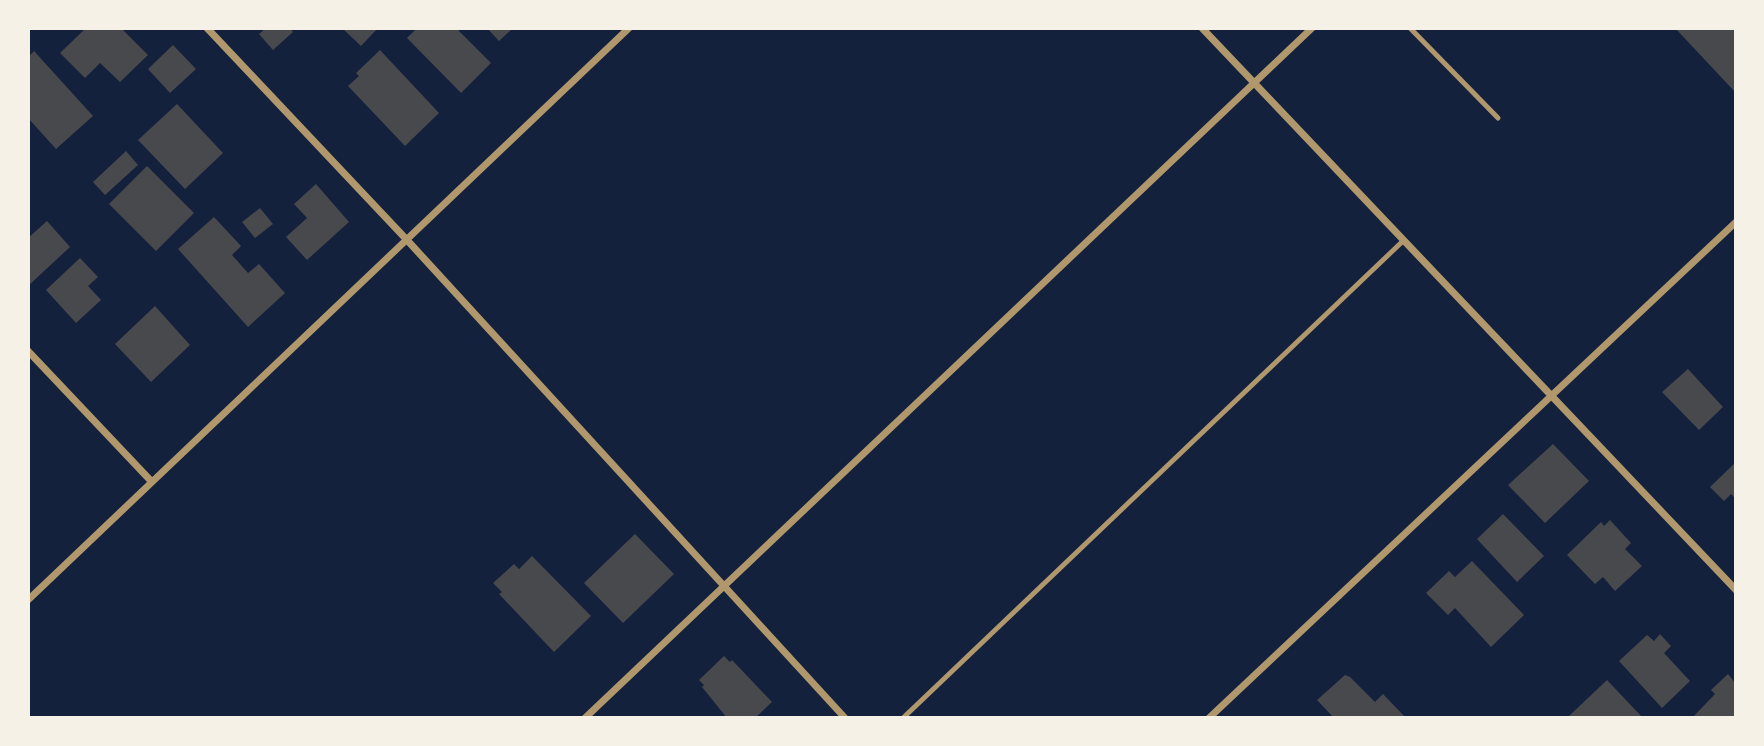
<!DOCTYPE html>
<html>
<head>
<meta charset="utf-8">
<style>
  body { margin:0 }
  #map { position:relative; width:1764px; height:746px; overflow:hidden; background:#14213d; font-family:Arial,sans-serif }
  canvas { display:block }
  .frame { position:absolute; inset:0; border:30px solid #f6f1e7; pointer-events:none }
</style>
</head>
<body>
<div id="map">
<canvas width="1764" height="746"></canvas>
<div class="frame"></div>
</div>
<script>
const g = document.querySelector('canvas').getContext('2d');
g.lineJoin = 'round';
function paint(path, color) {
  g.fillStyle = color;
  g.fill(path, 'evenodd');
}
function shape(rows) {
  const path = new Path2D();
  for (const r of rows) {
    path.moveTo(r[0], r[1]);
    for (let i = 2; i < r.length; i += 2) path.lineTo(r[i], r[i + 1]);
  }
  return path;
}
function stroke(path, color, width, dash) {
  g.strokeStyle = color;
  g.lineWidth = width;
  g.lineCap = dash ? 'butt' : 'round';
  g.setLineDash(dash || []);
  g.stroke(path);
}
paint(shape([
  [86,28,121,28,148,55,120,82,100,63,85,78,60,53],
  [266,28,290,28,293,32,273,50,259,34],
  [342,28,378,28,361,46],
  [417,28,456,28,491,63,461,93,407,38],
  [487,28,513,28,499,41],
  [1675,28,1736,28,1736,93],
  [173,45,196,69,170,93,148,69],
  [380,50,439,113,405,146,348,86,359,76,356,73],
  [34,51,93,116,56,149,28,118,28,57],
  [177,104,223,153,185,189,138,140],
  [126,151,138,165,105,195,93,182],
  [147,166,194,213,156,251,109,204],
  [316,184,349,222,307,260,286,237,307,218,294,204],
  [260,208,273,224,255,238,242,222],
  [214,217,241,246,232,255,248,273,259,264,285,293,248,327,178,249],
  [47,221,70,247,28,286,28,238],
  [80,258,98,277,88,286,101,300,76,323,46,290],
  [155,306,190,345,151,382,115,344],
  [1688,369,1723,407,1699,430,1662,392],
  [1553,444,1589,481,1545,523,1508,485],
  [1736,462,1736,499,1731,494,1724,501,1710,487],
  [1503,514,1544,556,1517,582,1477,539],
  [1610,520,1631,543,1625,549,1642,566,1615,591,1603,577,1595,584,1567,555,1601,522,1604,526],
  [635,534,674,574,623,623,584,583],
  [532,556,591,616,554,652,499,594,502,592,493,583,514,564,519,569],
  [1472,561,1524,615,1491,647,1455,608,1448,615,1426,593,1449,571,1455,577],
  [1660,634,1671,646,1664,653,1690,681,1662,708,1619,661,1647,635,1654,641],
  [724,656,730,662,732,660,772,702,755,718,727,718,702,687,704,685,699,680],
  [1728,674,1736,684,1736,718,1692,718,1715,694,1711,690],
  [1345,675,1350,677,1375,702,1383,694,1406,718,1334,718,1317,700],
  [1607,680,1643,718,1571,718,1569,716]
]), '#48494c');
stroke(shape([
  [1410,28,1498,118],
  [903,718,1404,240]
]), '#b1986c', 5);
stroke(shape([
  [207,28,407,240,845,718],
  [1202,28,1736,590],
  [28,351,152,482],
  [28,600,629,28],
  [585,718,1312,28],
  [1209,718,1736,222]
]), '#b1986c', 7);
</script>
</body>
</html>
